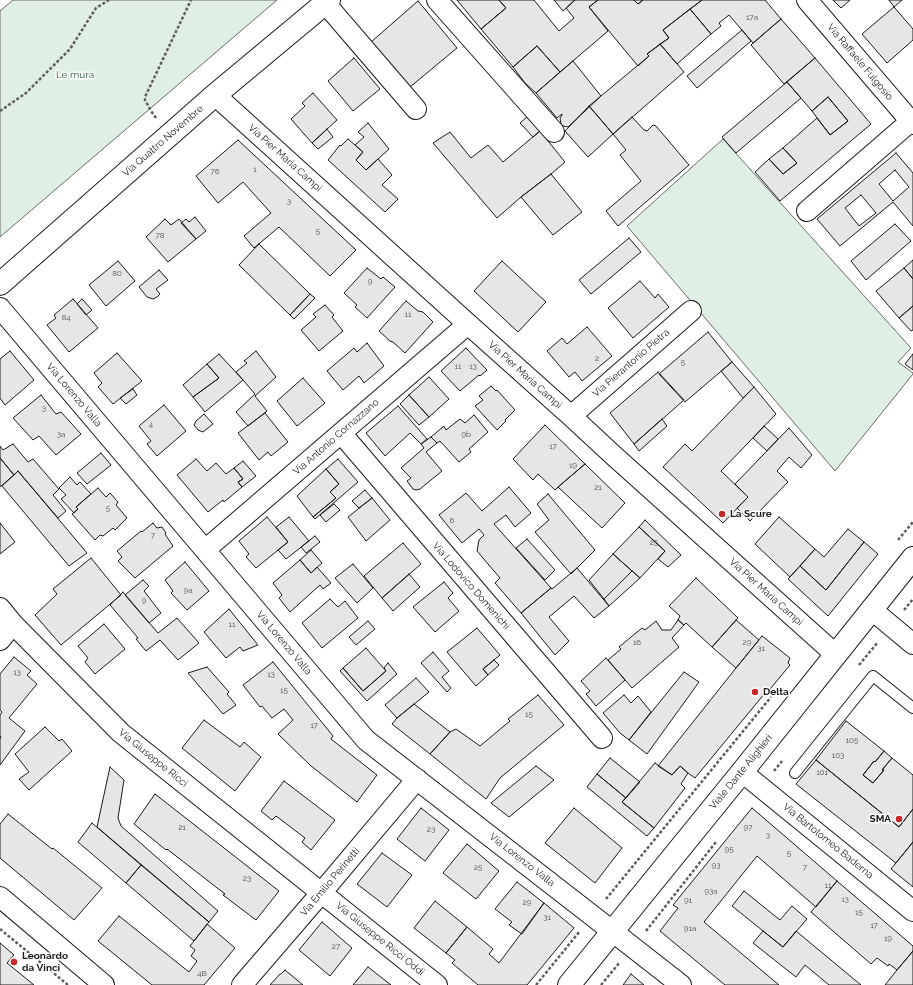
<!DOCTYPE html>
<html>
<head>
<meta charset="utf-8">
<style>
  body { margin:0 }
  canvas { display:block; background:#fff }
</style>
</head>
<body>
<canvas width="913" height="985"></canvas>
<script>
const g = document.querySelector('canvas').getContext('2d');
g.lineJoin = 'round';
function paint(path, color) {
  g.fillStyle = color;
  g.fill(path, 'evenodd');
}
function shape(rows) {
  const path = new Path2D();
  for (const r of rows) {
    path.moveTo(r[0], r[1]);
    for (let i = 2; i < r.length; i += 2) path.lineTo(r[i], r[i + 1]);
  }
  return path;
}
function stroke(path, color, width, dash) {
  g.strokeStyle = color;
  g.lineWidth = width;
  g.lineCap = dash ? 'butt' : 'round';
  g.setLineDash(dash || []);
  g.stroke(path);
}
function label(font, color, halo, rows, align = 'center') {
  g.font = font + ' Raleway,sans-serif';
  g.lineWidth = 3;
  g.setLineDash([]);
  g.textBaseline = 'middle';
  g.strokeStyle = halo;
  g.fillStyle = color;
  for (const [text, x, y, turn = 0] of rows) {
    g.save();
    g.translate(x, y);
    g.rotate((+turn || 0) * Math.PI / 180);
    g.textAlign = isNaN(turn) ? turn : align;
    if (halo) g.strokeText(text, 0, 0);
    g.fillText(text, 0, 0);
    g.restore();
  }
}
const green = shape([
  [13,0,277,0,0,237,0,11,13,0],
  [723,139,911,348,898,362,913,373,913,374,835,471,627,226,723,139]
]);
paint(green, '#e0efe3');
stroke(green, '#6a6a6a', 1);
const building = shape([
  [457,0,499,0,506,8,481,29,457,0],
  [499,0,534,0,559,31,574,18,566,8,575,0,598,0,589,7,608,31,560,72,537,46,513,67,481,29,506,8,499,0],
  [554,0,575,0,563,11,554,0],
  [598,0,634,0,638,4,643,0,702,0,663,30,669,38,647,54,649,56,638,66,589,7,598,0],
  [634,0,643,0,638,4,634,0],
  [702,0,765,0,781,19,753,43,729,15,719,23,721,26,711,34,690,9,702,0],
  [833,0,850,0,841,8,833,0],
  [889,0,902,0,894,7,889,0],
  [418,1,457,48,410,87,371,42,418,1],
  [894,7,913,29,913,40,887,63,862,34,894,7],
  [690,9,711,34,677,64,660,44,669,38,663,30,690,9],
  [781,19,815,58,784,84,751,45,781,19],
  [742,30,751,41,697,88,687,76,742,30],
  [660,44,684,72,613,134,589,106,649,56,647,54,660,44],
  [537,46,560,72,536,93,525,83,513,67,537,46],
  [354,58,380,89,353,111,328,81,354,58],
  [815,58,871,124,780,201,755,172,769,159,783,174,797,163,783,148,817,118,830,135,848,121,828,97,812,111,787,82,815,58],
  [573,61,601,96,568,127,563,126,561,124,560,118,562,115,562,114,557,118,536,93,573,61],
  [787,82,801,98,736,153,722,137,787,82],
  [313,93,337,120,312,143,291,119,305,106,302,103,313,93],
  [828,97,848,121,830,135,812,111,828,97],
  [589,106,613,134,588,157,565,131,589,106],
  [527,117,540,131,533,137,520,123,527,117],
  [632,117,644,130,647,131,653,125,656,126,689,165,618,226,606,211,641,181,620,155,626,150,613,134,632,117],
  [368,123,389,149,366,170,356,160,363,152,355,145,364,137,358,132,368,123],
  [327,129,333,137,318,149,312,143,327,129],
  [540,131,565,162,551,174,521,197,497,218,433,143,450,132,471,158,488,145,503,162,540,131],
  [348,139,363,152,356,160,366,170,378,159,392,175,382,185,398,199,385,212,328,160,340,145,341,146,348,139],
  [238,140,356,250,330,276,279,227,254,248,244,236,271,213,243,182,218,203,196,176,238,140],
  [783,148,797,163,783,174,769,159,783,148],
  [896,153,913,173,913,226,893,202,840,246,817,219,896,153],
  [895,170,909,187,893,201,879,184,895,170],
  [551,174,582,212,553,235,521,197,551,174],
  [861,195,876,213,859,226,845,208,861,195],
  [195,217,206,231,196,239,181,223,186,219,189,222,195,217],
  [165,219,171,225,179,219,196,239,168,262,146,237,165,219],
  [895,224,911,241,866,280,851,261,895,224],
  [629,238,641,252,591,294,579,280,629,238],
  [259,244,310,294,290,315,239,265,259,244],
  [913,260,913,279,904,268,913,260],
  [118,261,135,281,106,306,89,285,118,261],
  [502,261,546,302,518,332,474,291,502,261],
  [367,268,381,279,383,277,395,287,367,318,355,307,357,305,344,293,367,268],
  [904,268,913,279,913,306,899,318,876,291,904,268],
  [159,270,168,280,156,289,160,294,157,297,153,299,147,297,139,287,159,270],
  [640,281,655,298,658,294,669,307,633,338,608,308,640,281],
  [310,294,315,298,294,319,290,315,310,294],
  [73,299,98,328,69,352,47,325,56,318,54,315,73,299],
  [82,299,92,310,86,315,77,304,82,299],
  [406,301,418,311,423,312,433,322,405,353,393,342,390,341,379,331,406,301],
  [325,305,334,315,332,317,343,331,319,351,301,330,316,317,313,314,325,305],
  [913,306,913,330,911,331,899,318,913,306],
  [587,327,612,356,582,381,575,372,569,377,547,351,562,338,567,344,587,327],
  [708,332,732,362,685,402,659,374,708,332],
  [367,343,384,366,364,383,359,376,343,390,327,371,354,348,357,352,367,343],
  [466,348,487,370,480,376,479,375,460,391,441,371,466,348],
  [10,351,34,380,5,405,0,398,0,359,10,351],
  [256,351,276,377,255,396,267,411,248,426,236,412,255,394,243,380,236,372,247,363,244,361,256,351],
  [117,353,142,381,113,404,98,387,102,383,94,373,117,353],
  [219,354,243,380,205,412,193,397,219,378,207,364,219,354],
  [913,354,913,370,905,364,913,354],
  [732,362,754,387,743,398,721,371,732,362],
  [207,364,219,378,193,397,183,385,207,364],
  [658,372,684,400,634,444,610,413,658,372],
  [429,377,449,399,429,417,409,395,429,377],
  [303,378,325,403,297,426,277,401,303,378],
  [491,386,496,391,497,390,515,410,505,420,506,421,497,430,475,406,483,400,479,396,491,386],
  [754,387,776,414,721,471,748,497,723,523,663,467,685,444,692,451,754,387],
  [133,389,137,395,126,404,120,398,133,389],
  [41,395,56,414,61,412,81,434,56,455,39,436,33,440,13,418,41,395],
  [409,395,429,417,419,425,400,404,409,395],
  [164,405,186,431,157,456,147,444,151,441,139,426,164,405],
  [398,406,427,439,421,444,410,433,385,456,366,433,398,406],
  [265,413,288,442,271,456,268,452,259,460,238,433,265,413],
  [204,414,213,424,203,432,198,430,194,425,196,421,204,414],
  [474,415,488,432,469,449,471,452,459,462,440,441,437,443,431,437,444,426,446,430,460,419,465,423,474,415],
  [662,419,667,426,639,451,634,444,662,419],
  [545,425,585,464,558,487,555,490,538,474,533,480,513,459,545,425],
  [764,426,778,439,767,451,753,438,764,426],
  [789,428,812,455,801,468,789,457,777,471,788,482,750,521,737,508,748,497,735,484,789,428],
  [431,437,437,443,426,452,442,471,420,489,416,490,413,489,407,481,411,478,401,468,424,448,421,444,431,437],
  [13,444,28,462,33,459,59,489,53,495,66,511,58,518,18,471,14,475,0,458,0,446,3,450,13,444],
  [101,453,111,465,87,484,77,473,101,453],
  [0,458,14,475,0,487,0,458],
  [196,459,207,471,216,463,226,474,234,468,243,479,238,482,242,487,224,502,223,500,208,512,177,475,196,459],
  [338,459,358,482,315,519,313,517,336,498,330,492,339,484,326,469,338,459],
  [243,461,256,476,242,487,238,482,243,479,234,468,243,461],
  [585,464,625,503,602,528,558,487,585,464],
  [326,469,339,484,330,492,336,498,313,517,297,496,326,469],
  [18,471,87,553,69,566,2,486,18,471],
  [70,477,77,485,80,482,91,494,76,507,78,509,74,513,61,499,66,495,59,488,70,477],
  [509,487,531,513,515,527,506,515,494,524,551,588,521,613,495,583,500,578,477,551,479,540,484,535,479,529,462,543,439,515,466,493,482,511,509,487],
  [98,488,106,497,110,493,118,502,116,505,127,518,115,530,113,528,103,536,100,535,95,540,72,514,78,509,76,507,98,488],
  [365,490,372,498,359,508,352,501,365,490],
  [548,494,595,550,571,574,535,532,549,520,537,504,548,494],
  [372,498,390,520,366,541,348,517,372,498],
  [334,504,340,510,326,522,320,515,334,504],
  [267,517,288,542,256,568,246,557,249,554,239,541,267,517],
  [289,517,309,541,286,559,278,550,288,542,276,527,289,517],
  [779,517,815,549,790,577,755,544,779,517],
  [645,520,681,555,668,567,658,559,665,551,639,527,645,520],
  [0,523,15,542,0,554,0,523],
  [153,523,157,528,162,527,166,533,165,534,173,546,135,578,118,561,122,557,117,551,141,531,142,532,153,523],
  [639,527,665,551,640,578,613,554,639,527],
  [848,529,864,542,826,590,800,566,815,549,824,557,848,529],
  [315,536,320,542,306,553,301,547,315,536],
  [527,539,555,570,545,580,516,548,527,539],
  [864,542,878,554,828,616,788,579,800,566,826,590,864,542],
  [403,543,421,564,382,598,364,576,403,543],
  [311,550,322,563,311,573,300,560,311,550],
  [613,554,632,571,604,599,589,580,613,554],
  [91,558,121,595,61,645,35,615,57,594,53,589,91,558],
  [300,560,311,573,317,567,331,583,323,589,320,585,290,612,279,598,282,595,273,583,300,560],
  [185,562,209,591,187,610,171,593,173,591,165,580,185,562],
  [353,564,373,588,357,603,335,578,353,564],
  [577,568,609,606,594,618,574,596,549,617,569,641,555,655,521,613,551,588,552,589,577,568],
  [632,571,640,578,609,606,604,599,632,571],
  [409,574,420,587,393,611,382,598,409,574],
  [696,578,738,618,712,647,686,623,684,625,678,620,680,616,669,606,696,578],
  [143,580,149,586,144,591,161,613,149,623,125,595,143,580],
  [444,582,453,593,448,598,459,611,435,632,413,607,444,582],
  [123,592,158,633,177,618,199,643,178,660,160,640,146,651,136,639,138,638,110,605,123,592],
  [330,599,338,607,345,601,358,618,322,648,302,623,330,599],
  [229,609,258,645,243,651,240,647,226,658,204,632,229,609],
  [678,620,684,625,672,638,679,647,632,688,608,660,621,649,619,647,642,628,645,630,656,621,662,630,671,630,678,620],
  [736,620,759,640,736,668,712,647,736,620],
  [368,621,375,629,356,645,349,637,368,621],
  [104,624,125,649,95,674,85,662,88,658,78,646,104,624],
  [477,628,500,655,483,669,488,675,476,686,447,652,477,628],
  [762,636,790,658,788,663,790,665,766,694,765,693,695,778,688,773,680,766,672,775,658,766,736,668,762,636],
  [366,648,386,671,363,691,343,668,366,648],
  [433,652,449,671,442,677,451,688,447,692,421,663,433,652],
  [14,657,31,671,27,675,37,684,9,718,25,731,0,765,0,739,1,737,0,736,0,715,2,712,0,710,0,674,14,657],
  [606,658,625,680,596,706,586,694,590,691,581,681,606,658],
  [494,660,499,665,488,675,483,669,494,660],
  [273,662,333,736,331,739,377,775,357,802,311,766,278,734,293,720,284,709,272,718,262,706,260,707,243,685,273,662],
  [388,663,397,674,367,701,340,671,343,668,363,691,386,671,384,668,388,663],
  [207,667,229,692,227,694,236,705,223,714,188,673,207,667],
  [684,672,699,682,647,754,629,740,684,672],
  [416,678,429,692,397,718,385,705,416,678],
  [538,695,564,725,500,778,486,799,430,754,450,732,456,729,480,746,510,721,508,719,538,695],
  [624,695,631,703,638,696,651,712,629,740,620,733,603,713,624,695],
  [414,704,450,732,430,754,392,724,397,718,414,704],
  [204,720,240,747,244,742,261,757,235,791,182,748,204,720],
  [846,721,884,751,875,762,874,761,863,775,873,783,884,770,882,770,892,758,913,775,913,809,899,827,816,760,846,721],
  [45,727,59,741,62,739,72,751,29,790,19,779,29,772,15,754,45,727],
  [884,751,892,758,882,770,884,770,873,783,863,775,874,761,875,762,884,751],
  [610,758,640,782,626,798,597,774,610,758],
  [816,760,899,827,913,809,913,842,896,863,796,784,816,760],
  [655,763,672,775,680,766,688,773,681,784,685,788,654,828,622,802,655,763],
  [536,766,554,780,509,817,491,803,536,766],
  [110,767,124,780,118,818,121,826,218,911,209,922,97,827,110,767],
  [597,774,626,798,622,802,654,828,647,836,587,787,597,774],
  [284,781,335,820,311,850,302,842,305,838,276,816,272,820,261,811,284,781],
  [155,794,279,891,256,920,223,895,225,894,167,849,166,850,134,824,155,794],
  [421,808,449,830,425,861,397,839,421,808],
  [574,808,622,848,595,883,545,843,574,808],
  [752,808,837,881,816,907,757,856,704,922,779,985,725,985,660,931,678,908,673,905,752,808],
  [8,814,52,849,53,848,102,888,74,920,0,858,0,824,8,814],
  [92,823,141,865,126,883,78,842,92,823],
  [913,842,913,887,891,869,913,842],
  [467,844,499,871,476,899,443,873,467,844],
  [382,853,412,875,387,907,357,884,382,853],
  [141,865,209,922,194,941,126,883,141,865],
  [837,881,913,946,913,951,897,970,889,964,888,966,877,958,871,964,811,912,837,881],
  [517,882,544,903,522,934,509,925,512,922,495,909,517,882],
  [744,891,780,920,792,906,807,919,783,947,732,906,744,891],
  [435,901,467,927,446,953,414,928,435,901],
  [544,903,574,928,527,985,478,985,452,963,455,960,446,953,467,927,493,949,489,954,499,963,544,903],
  [119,916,189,972,197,961,191,956,195,950,190,946,207,924,235,948,204,985,152,985,98,941,119,916],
  [322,922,352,948,330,976,299,950,322,922],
  [763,931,783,947,796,931,861,985,829,985,805,965,796,977,753,943,763,931],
  [0,943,14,955,7,963,34,985,0,985,0,943],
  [913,951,913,985,885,985,897,970,913,951],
  [368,967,391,985,353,985,368,967],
  [285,970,303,985,270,985,280,974,281,974,285,970],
  [631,974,644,985,623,985,631,974]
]);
paint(building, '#e6e6e6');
stroke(building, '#1a1a1a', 1);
const service = shape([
  [795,773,873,676,913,708]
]);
const minor = shape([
  [437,0,554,132],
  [807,0,913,124],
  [325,3,416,109],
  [215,95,468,324,571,416,613,455,835,654],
  [807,211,911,121],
  [0,308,366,740,612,931,681,985],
  [571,416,691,311],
  [341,433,602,738],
  [205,550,468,324],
  [0,608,13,624,121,733,437,985],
  [871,609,913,644],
  [0,640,13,624],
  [742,772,913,911],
  [0,897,104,985],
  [242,985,322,892,417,779]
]);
const secondary = shape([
  [0,284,215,95,329,0],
  [569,985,742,772,913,558]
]);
stroke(service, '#1a1a1a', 12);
stroke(minor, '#1a1a1a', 22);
stroke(secondary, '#1a1a1a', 24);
stroke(shape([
  [0,111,26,93,70,49,96,8,109,0],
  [156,118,151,111,145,100,145,97,191,0],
  [898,540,913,522],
  [904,610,913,599],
  [859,665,878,642],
  [774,771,782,761],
  [606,899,771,697],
  [0,929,68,985],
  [646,931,716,842],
  [536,985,580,931],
  [601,985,620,962]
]), '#5f5f5f', 2.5, [3, 2]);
stroke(service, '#fff', 10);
stroke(minor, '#fff', 20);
stroke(secondary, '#fff', 22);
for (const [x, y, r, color] of [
  [722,514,4,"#c62828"],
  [755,692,4,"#c62828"],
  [899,819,4,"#c62828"],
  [14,962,4,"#c62828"]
]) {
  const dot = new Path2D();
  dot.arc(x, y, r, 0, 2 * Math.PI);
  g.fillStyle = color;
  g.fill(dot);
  stroke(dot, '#fff', 1.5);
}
label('8px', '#4d4d4d', null, [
  ["17a",752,18],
  ["1",255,170],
  ["76",215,172],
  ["3",289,202],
  ["5",318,232],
  ["78",160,236],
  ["80",117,274],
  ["9",370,282],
  ["11",408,315],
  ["84",66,318],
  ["2",597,359],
  ["5",683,363],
  ["11",458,367],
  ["13",473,367],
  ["3",44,409],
  ["4",151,425],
  ["3a",61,435],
  ["9b",466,435],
  ["17",553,447],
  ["19",573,466],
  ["21",598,488],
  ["5",108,509],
  ["6",452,521],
  ["7",153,536],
  ["25",654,543],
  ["9a",188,591],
  ["9",144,601],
  ["11",232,625],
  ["16",637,643],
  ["29",747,643],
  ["31",761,649],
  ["13",17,673],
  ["13",271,675],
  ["15",284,691],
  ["15",529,715],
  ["17",314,726],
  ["105",852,741],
  ["103",838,756],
  ["101",822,773],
  ["21",182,828],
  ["97",748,828],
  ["23",431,830],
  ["3",768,836],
  ["95",729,850],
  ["5",789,854],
  ["93",716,866],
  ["25",478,868],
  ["7",805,868],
  ["23",247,879],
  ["11",828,886],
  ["93a",711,892],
  ["13",845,900],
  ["91",688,901],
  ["29",527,903],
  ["15",859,913],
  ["31",547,918],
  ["17",874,926],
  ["91a",690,929],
  ["19",888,939],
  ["27",336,947],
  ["4B",202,974]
]);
label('10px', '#1a1a1a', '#fff', [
  ["Via Raffaele Fulgosio",860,62,50],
  ["Via Quattro Novembre",163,141,-41],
  ["Via Pier Maria Campi",285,158,42],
  ["Via Pierantonio Pietra",631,363,-41],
  ["Via Pier Maria Campi",525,375,42],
  ["Via Lorenzo Valla",74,395,50],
  ["Via Antonio Cornazzano",336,437,-41],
  ["Via Lodovico Domenichi",471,586,49],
  ["Via Pier Maria Campi",766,592,42],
  ["Via Lorenzo Valla",284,643,50],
  ["Via Giuseppe Ricci",153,758,39],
  ["Viale Dante Alighieri",741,772,-51],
  ["Via Bartolomeo Baderna",828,841,39],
  ["Via Lorenzo Valla",522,860,38],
  ["Via Emilio Perinetti",330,882,-50],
  ["Via Giuseppe Ricci Oddi",380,939,39]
]);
label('10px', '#2b5a34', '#fff', [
  ["Le mura",75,75]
]);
label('bold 10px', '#1a1a1a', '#fff', [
  ["La Scure",730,514],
  ["Delta",763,692],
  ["SMA",891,819,"right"],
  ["Leonardo",22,956],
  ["da Vinci",22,968]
], 'left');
</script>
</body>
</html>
